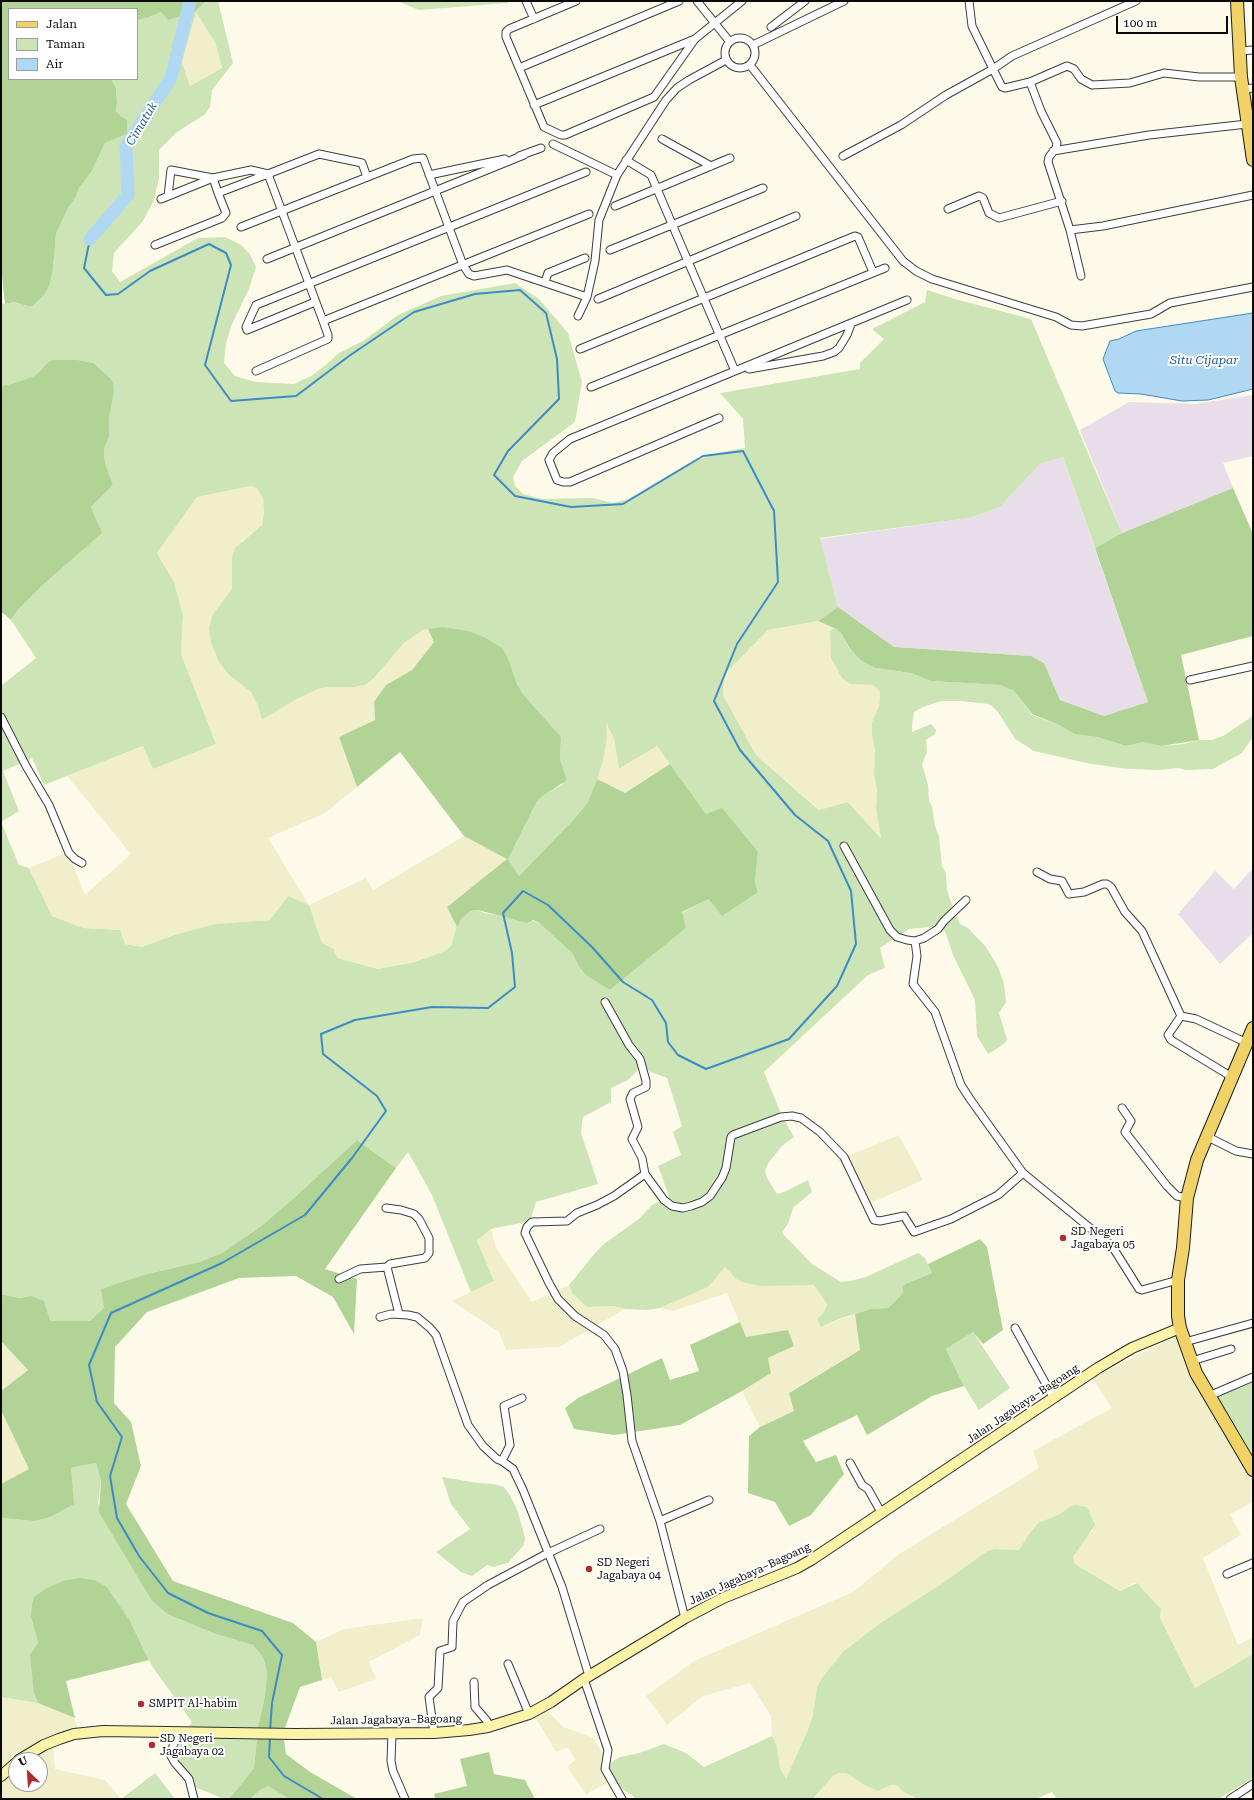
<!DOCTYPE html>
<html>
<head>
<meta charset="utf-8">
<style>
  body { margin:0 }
  #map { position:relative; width:1254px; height:1800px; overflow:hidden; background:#fefae9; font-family:"Roboto Serif",serif }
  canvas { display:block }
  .frame { position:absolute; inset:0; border:2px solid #0a0a0a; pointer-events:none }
  .legend { position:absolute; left:8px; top:8px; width:130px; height:72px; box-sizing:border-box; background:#fff; border:1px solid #9d9d9d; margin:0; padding:5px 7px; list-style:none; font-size:12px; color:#0a0a0a }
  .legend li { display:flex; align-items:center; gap:8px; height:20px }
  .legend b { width:20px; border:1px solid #9d9d9d }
  .north { position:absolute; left:8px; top:1752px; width:40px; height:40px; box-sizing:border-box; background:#fff; border:1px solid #9d9d9d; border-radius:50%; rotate:335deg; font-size:11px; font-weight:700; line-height:16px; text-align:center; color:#0a0a0a }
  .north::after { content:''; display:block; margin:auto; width:14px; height:18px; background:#b02c2f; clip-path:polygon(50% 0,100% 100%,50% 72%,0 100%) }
  .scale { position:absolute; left:1116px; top:16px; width:112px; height:18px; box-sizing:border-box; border:2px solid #0a0a0a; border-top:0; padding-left:5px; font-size:12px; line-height:14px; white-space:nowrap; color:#0a0a0a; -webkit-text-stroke:3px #fff; paint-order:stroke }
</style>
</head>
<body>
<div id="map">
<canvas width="1254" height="1800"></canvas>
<div class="frame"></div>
<ul class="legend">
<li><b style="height:5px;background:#f0d267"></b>Jalan</li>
<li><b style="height:11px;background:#cde5b6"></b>Taman</li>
<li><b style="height:11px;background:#b1d8f2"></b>Air</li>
</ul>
<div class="north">U</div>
<div class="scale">100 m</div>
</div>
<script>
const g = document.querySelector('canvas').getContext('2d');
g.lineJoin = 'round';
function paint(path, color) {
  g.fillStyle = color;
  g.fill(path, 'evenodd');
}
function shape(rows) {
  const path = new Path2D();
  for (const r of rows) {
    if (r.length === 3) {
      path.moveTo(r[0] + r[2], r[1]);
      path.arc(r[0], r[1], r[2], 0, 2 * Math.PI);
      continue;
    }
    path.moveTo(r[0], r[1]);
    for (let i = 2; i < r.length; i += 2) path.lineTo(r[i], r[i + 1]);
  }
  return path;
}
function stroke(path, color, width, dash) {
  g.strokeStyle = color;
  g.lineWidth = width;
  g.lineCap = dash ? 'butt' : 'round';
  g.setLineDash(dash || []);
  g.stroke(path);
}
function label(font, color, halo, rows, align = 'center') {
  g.font = font + ' "Roboto Serif",serif';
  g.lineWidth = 4;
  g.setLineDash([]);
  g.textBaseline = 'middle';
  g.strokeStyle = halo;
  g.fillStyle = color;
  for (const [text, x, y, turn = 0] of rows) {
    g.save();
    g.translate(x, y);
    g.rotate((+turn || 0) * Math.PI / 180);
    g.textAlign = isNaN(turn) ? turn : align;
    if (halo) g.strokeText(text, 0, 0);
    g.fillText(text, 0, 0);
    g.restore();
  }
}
paint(shape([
  [1253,395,1253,456,1223,463,1233,488,1122,533,1080,430,1129,402,1195,404],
  [1063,457,1148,702,1104,716,1060,700,1044,663,1031,656,894,647,838,607,820,539,969,518,1000,507,1040,464],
  [1253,868,1253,933,1220,964,1178,914,1215,871,1234,889]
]), '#e8dee9');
paint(shape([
  [196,11,215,42,222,68,190,86,182,62],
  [251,486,257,488,263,499,264,514,262,525,242,541,232,590,213,614,229,675,251,692,258,706,262,720,295,700,318,689,329,687,355,687,365,685,373,679,404,643,423,630,428,629,434,642,412,670,386,685,374,702,375,720,339,737,357,787,325,813,268,838,309,905,366,878,373,890,464,836,508,859,447,907,457,927,451,946,445,951,415,962,378,969,337,958,334,949,322,943,309,905,270,920,215,924,174,935,142,947,125,944,120,930,83,928,52,916,29,868,68,852,85,895,131,854,67,776,144,746,153,769,216,744,181,654,183,615,174,582,157,553,197,497],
  [818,621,836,629,833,629,850,684,873,685,879,690,880,695,879,706,872,722,872,735,875,750,874,773,877,791,876,808,881,840,848,802,820,810,756,755,723,695,724,675,768,630],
  [605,723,610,729,614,738,619,769,657,746,670,764,625,793,597,780,604,757,607,737],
  [899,1135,923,1180,864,1206,849,1173,838,1160],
  [491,1229,496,1248,532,1302,569,1285,572,1293,587,1307,614,1306,625,1309,559,1347,506,1350,499,1332,452,1301,494,1281,477,1241],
  [725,1267,736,1279,814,1285,827,1304,824,1312,817,1319,821,1327,855,1314,860,1350,789,1392,794,1411,760,1427,742,1391,771,1373,768,1358,794,1346,746,1338,727,1293,673,1311,660,1308,708,1287],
  [1182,1333,1191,1363,1253,1467,1253,1502,1230,1514,1241,1535,1203,1558,1238,1645,1253,1637,1253,1654,1195,1688,1160,1618,1161,1609,1137,1583,1133,1583,1120,1591,1075,1564,1073,1557,1083,1541,1093,1530,1071,1506,1058,1515,1038,1523,1029,1534,1019,1550,994,1549,987,1551,943,1583,813,1715,795,1763,786,1780,780,1768,777,1746,772,1736,771,1716,750,1683,703,1696,667,1725,646,1696,694,1661,853,1592,899,1554,1039,1468,1033,1451,1112,1408,1092,1378],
  [1,1341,28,1370,1,1391],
  [1,1410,29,1469,1,1484],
  [423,1618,420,1635,369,1662,376,1679,339,1692,331,1677,322,1680,316,1642,344,1629],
  [1,1697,38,1703,75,1718,78,1730,52,1739,55,1769,105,1780,121,1799,1,1799],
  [16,1760,40,1760,40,1784,16,1784],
  [546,1709,563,1727,593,1738,610,1765,607,1770,611,1781,586,1794,567,1767,575,1760,568,1747,556,1752,534,1715],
  [839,1773,846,1773,866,1786,878,1791,891,1785,896,1785,904,1792,918,1799,814,1799,814,1796,833,1776]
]), '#f1efcb');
paint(shape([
  [206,1,218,1,233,63,212,90,210,107,204,115,177,132,159,150,159,178,154,200,143,221,114,253,112,271,120,282,198,238,225,237,241,245,250,254,256,267,249,289,232,324,226,343,224,363,235,376,256,382,294,384,311,376,327,364,339,353,363,341,398,315,441,296,515,283,539,299,568,333,582,382,575,422,522,461,513,477,515,486,523,494,541,499,593,498,613,503,628,499,687,464,717,453,745,448,743,419,720,393,860,369,860,363,884,339,872,329,925,302,927,290,955,299,1031,319,1122,533,1095,548,1063,457,1040,464,1000,507,969,518,820,538,838,607,818,621,768,630,724,675,723,695,756,755,819,810,848,802,881,839,876,808,877,791,874,773,875,750,872,735,872,722,879,706,880,695,879,690,873,685,850,684,842,678,831,658,830,631,833,629,836,629,841,633,850,650,875,668,911,673,931,681,1000,685,1014,691,1032,715,1059,725,1074,734,1097,737,1126,746,1143,742,1161,746,1184,744,1198,740,1212,740,1223,736,1253,716,1253,737,1242,753,1213,769,1186,770,1178,768,1160,770,1129,769,1091,764,1034,751,1015,739,998,712,992,706,988,704,961,701,941,701,923,707,914,712,912,725,912,732,931,724,936,730,935,734,926,740,927,752,922,764,928,785,929,801,932,806,935,826,939,837,942,866,946,873,947,890,954,911,960,924,968,928,986,947,998,967,1004,984,1006,1002,999,1013,1007,1039,1005,1043,998,1048,988,1054,977,1036,975,1000,953,955,946,934,941,926,909,929,880,948,885,968,868,975,764,1072,782,1116,794,1137,782,1146,769,1162,765,1170,766,1176,777,1194,784,1192,808,1180,812,1192,793,1208,788,1224,782,1232,783,1234,812,1264,841,1282,850,1281,866,1277,918,1253,925,1258,932,1273,905,1284,903,1287,902,1294,888,1308,870,1309,839,1319,821,1327,817,1319,824,1312,827,1304,814,1285,762,1286,745,1283,736,1279,725,1267,708,1287,660,1308,647,1310,625,1309,614,1306,587,1307,572,1293,569,1285,596,1252,605,1243,639,1219,652,1205,669,1196,658,1166,681,1155,673,1132,682,1126,667,1078,640,1068,628,1080,611,1088,611,1102,583,1117,581,1133,598,1184,536,1202,530,1221,491,1229,477,1241,494,1281,471,1292,432,1195,408,1152,396,1168,357,1140,294,1198,260,1227,222,1253,199,1262,147,1274,90,1321,50,1321,31,1296,19,1298,1,1294,1,686,36,658,11,620,18,610,44,584,101,533,91,507,113,485,105,463,104,449,109,437,109,420,114,392,47,363,39,372,34,376,15,383,1,386,1,303,5,304,14,302,27,306,53,269,56,234,68,208,76,197,79,188,92,171,105,143,127,134,122,117,116,111,117,103,116,88,111,79,137,79,137,20,147,18,161,12,196,11],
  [196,12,215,42,222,68,190,86,182,62],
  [251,486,257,488,263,499,264,513,262,525,235,548,232,557,232,589,213,614,209,628,211,642,219,662,229,675,251,692,258,706,262,720,295,700,318,689,329,687,355,687,365,685,373,679,404,643,423,630,442,627,508,658,517,684,523,694,561,737,560,759,566,777,562,785,544,795,537,801,508,859,519,876,575,818,588,802,598,777,604,757,607,737,606,723,614,738,619,769,657,746,706,814,758,852,755,882,758,892,709,899,682,913,686,928,610,990,578,965,572,953,538,922,484,913,478,910,471,911,462,918,457,925,451,946,445,951,415,962,378,969,337,958,334,949,322,943,309,905,288,896,270,920,215,924,174,935,142,947,125,944,120,930,83,928,52,916,29,868,19,865,1,822,19,811,3,771,32,758,44,785,143,746,153,769,216,744,181,654,183,615,174,582,157,553,197,497],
  [397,1,508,1,508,3,419,10],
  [973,1332,1010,1388,979,1410,964,1386,946,1349],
  [1253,1380,1253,1467,1210,1399],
  [96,1463,101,1481,98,1503,152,1601,167,1614,213,1633,253,1645,263,1657,267,1672,265,1696,258,1726,254,1768,229,1799,224,1799,195,1787,178,1763,180,1738,192,1722,152,1666,130,1621,31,1617,38,1643,34,1693,38,1703,1,1697,1,1518,34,1521,71,1468],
  [442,1477,478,1483,494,1484,504,1487,510,1495,518,1512,525,1538,524,1545,508,1563,493,1567,487,1565,472,1576,461,1572,436,1552,470,1529,451,1504],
  [1075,1505,1087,1507,1095,1525,1073,1557,1075,1564,1120,1591,1137,1583,1161,1609,1160,1618,1195,1688,1253,1654,1253,1778,1218,1799,1057,1799,1052,1792,1036,1799,918,1799,904,1792,896,1785,891,1785,878,1791,866,1786,846,1773,839,1773,833,1776,815,1796,814,1799,637,1799,611,1781,606,1770,613,1761,620,1757,639,1753,664,1744,686,1753,704,1767,772,1736,777,1746,780,1768,786,1779,807,1732,813,1715,817,1688,822,1678,843,1652,879,1624,943,1583,987,1551,994,1549,1019,1550,1029,1534,1038,1523,1058,1515,1071,1506],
  [155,1773,175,1799,121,1799],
  [268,1786,289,1799,250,1799,260,1790]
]), '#cde5b6');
paint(shape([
  [1,1,206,1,196,11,168,20,161,12,147,18,137,20,137,9,9,9,9,79,111,79,116,88,117,103,116,111,122,117,127,120,127,134,105,143,92,171,79,188,76,197,68,208,56,234,53,269,49,286,44,295,32,306,27,306,14,302,5,304,1,267],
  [53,360,77,360,93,363,111,379,113,384,114,392,109,420,109,437,104,449,105,463,113,485,91,507,102,533,44,584,18,610,11,620,3,613,1,614,1,386,15,383,34,376,39,372,47,363],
  [1233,488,1253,534,1253,636,1181,655,1199,740,1161,746,1143,742,1126,746,1097,737,1074,734,1059,725,1032,714,1014,691,1000,685,931,681,911,673,875,668,862,661,850,649,841,633,836,629,818,621,838,607,894,647,1031,656,1044,663,1060,700,1104,716,1148,702,1095,548,1122,533],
  [442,627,468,631,486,638,502,648,508,658,517,684,523,694,561,737,560,759,566,777,566,781,544,795,537,801,508,859,519,876,575,818,588,802,597,779,625,793,670,764,706,814,722,808,758,852,755,882,758,892,722,916,709,899,682,912,686,928,610,990,586,975,578,965,572,953,538,922,533,920,527,923,478,910,471,911,462,918,457,927,447,907,507,859,464,836,400,752,357,787,339,737,375,720,374,702,386,685,412,670,434,642,428,629],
  [357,1140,396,1168,325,1269,357,1279,354,1334,333,1297,296,1276,239,1278,147,1312,115,1347,114,1403,131,1422,141,1466,126,1504,173,1581,293,1623,316,1642,322,1680,300,1687,283,1733,286,1754,310,1772,357,1799,289,1799,268,1786,260,1790,250,1799,229,1799,254,1768,258,1726,265,1696,267,1672,263,1657,253,1645,213,1633,167,1614,152,1601,99,1512,101,1481,96,1463,71,1468,74,1504,50,1517,34,1521,1,1518,1,1484,29,1469,1,1410,1,1391,28,1370,1,1341,1,1294,19,1298,31,1296,44,1301,50,1321,90,1321,104,1308,101,1289,147,1274,199,1262,222,1253,260,1227,294,1198],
  [980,1239,987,1247,1003,1330,983,1344,973,1332,946,1349,964,1386,932,1396,867,1435,857,1415,803,1441,816,1462,836,1455,844,1474,811,1515,789,1526,775,1502,748,1493,749,1436,760,1427,794,1411,789,1393,860,1350,855,1314,870,1309,888,1308,902,1294,903,1287,905,1284,932,1273,928,1264],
  [740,1322,746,1337,788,1330,794,1346,768,1358,771,1373,742,1391,680,1425,614,1435,574,1429,565,1408,578,1398,662,1358,670,1380,699,1371,690,1345],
  [79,1578,94,1580,106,1586,130,1621,149,1660,66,1681,75,1718,38,1703,34,1693,30,1655,38,1643,31,1617,32,1604,34,1597,47,1588,63,1581],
  [489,1752,494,1774,525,1780,535,1799,435,1799,434,1794,467,1786,460,1759]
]), '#b1d496');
const water = shape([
  [1253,313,1253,389,1208,400,1182,401,1141,394,1118,393,1115,391,1103,359,1110,341,1119,339,1136,331,1253,313]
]);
paint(water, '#b1d8f2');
stroke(water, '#3d8bc4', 1);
stroke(shape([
  [90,239,84,268,106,295,118,294,150,271,209,244,226,253,231,265,205,365,231,401,296,396,349,356,414,312,475,294,520,290,546,313,557,359,559,399,508,451,494,475,515,496,571,507,623,504,703,456,743,451,774,511,778,582,737,644,714,701,740,750,795,815,828,841,851,891,856,944,837,986,789,1039,706,1069,678,1055,668,1042,666,1023,652,1000,623,982,592,947,548,905,523,891,503,913,512,953,515,987,488,1008,432,1007,355,1020,321,1034,323,1054,377,1096,386,1111,352,1158,305,1215,222,1263,111,1313,89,1365,97,1402,122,1437,110,1476,117,1518,139,1556,168,1593,208,1613,262,1631,282,1655,272,1703,270,1731],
  [270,1738,269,1757,284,1776,323,1799]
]), '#3d8bc4', 2);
stroke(shape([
  [90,239,128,195,126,146,171,78,190,1]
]), '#b1d8f2', 13);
const street = shape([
  [526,1,534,19],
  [576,1,509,29,506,32,506,37,544,127,561,135,565,135,654,97,695,39],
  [697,1,730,42],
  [969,1,972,26,993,69,1002,87,1005,88,1030,82,1067,66,1074,69,1081,79,1092,85,1130,83,1164,73,1199,77,1241,77],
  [771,27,805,1],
  [740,53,15],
  [753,45,844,1],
  [1239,51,1253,50],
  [750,65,903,261,916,271,932,279,1056,317,1071,325,1082,326,1151,314,1170,303,1253,287],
  [519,68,679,1],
  [1030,82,1041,111,1057,143,1056,148,1049,157,1048,162,1070,230],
  [1243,89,1253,88],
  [534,105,695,39,742,1],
  [662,139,711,166],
  [553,144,617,175],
  [1053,151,1149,135,1247,124],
  [519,156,541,148],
  [843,156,901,125,946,95,993,69,1012,56,1136,1],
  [626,160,651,175,735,371],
  [429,175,505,159],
  [168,196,171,170,213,178,218,193,268,174,323,321,589,214],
  [161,199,213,178,251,170,268,174,319,154,362,163,367,177],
  [615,206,730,158],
  [948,209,979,196,983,198,989,213,999,218,1062,201],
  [241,227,413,159,423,158,463,265,469,274,474,276,507,270,587,297],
  [155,245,222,218,226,213,218,193],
  [610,250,763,188],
  [267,259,524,155],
  [1081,276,1070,230,1103,226,1253,195],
  [545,282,548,273,585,258],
  [598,299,796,216],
  [315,302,247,330,246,327,256,305,586,172],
  [578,316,587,297,595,261,599,220,617,175,666,100,677,88,689,80,726,60],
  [580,349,855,236,858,237,873,272],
  [749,369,823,356,834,352,839,348,847,335,851,324],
  [256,371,328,339,328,335,323,321],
  [591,387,885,268],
  [719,418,570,482,563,482,557,480,549,460,553,453,570,439,907,300],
  [1190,680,1253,666],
  [1,717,26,766,49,805,69,853,75,859,82,863],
  [844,846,890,930,897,937,907,940,915,941,924,938,938,929,944,921,966,900],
  [1037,872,1050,879,1062,881,1069,894,1084,892,1103,884,1107,884,1111,887,1125,912,1142,931,1181,1016],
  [915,941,917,956,913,984,935,1012,961,1085,970,1099,1023,1173,1112,1246,1139,1289,1142,1290,1178,1280],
  [605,1002,629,1045,640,1059,646,1081,646,1087,633,1093,630,1099,638,1127,632,1139,642,1158,645,1174,614,1196,597,1205,577,1213,567,1221,532,1222,527,1227,525,1233,549,1283,558,1299,575,1316,604,1335,615,1349,623,1371,627,1395,632,1441,660,1521,685,1618],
  [1181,1016,1168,1035,1171,1040,1232,1077],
  [1181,1016,1196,1019,1247,1043],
  [1122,1108,1131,1121,1125,1132,1167,1186,1177,1196,1187,1198],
  [1206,1136,1236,1151,1253,1154],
  [645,1174,664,1200,672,1206,683,1208,691,1206,702,1202,710,1196,722,1178,726,1168,731,1137,733,1135,781,1117,792,1116,801,1118,820,1132,844,1157,874,1220,880,1221,904,1216,914,1232,951,1219,998,1195,1023,1173],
  [386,1208,401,1210,414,1214,419,1219,429,1238,429,1253,425,1258,390,1264,387,1267,399,1314],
  [339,1279,360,1269,387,1267],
  [380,1317,391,1314,408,1315,417,1317,430,1328,436,1335,468,1425,483,1446,497,1459,502,1461],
  [1015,1328,1053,1397],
  [1185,1342,1253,1323],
  [1192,1361,1231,1349],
  [1209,1396,1253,1377],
  [522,1398,504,1406,510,1445,502,1461,513,1469,523,1490,562,1587,589,1676],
  [850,1463,862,1485,868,1489,882,1514],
  [660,1521,709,1500],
  [1227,1574,1253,1563],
  [508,1664,529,1714],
  [584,1679,608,1750,605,1769,622,1799],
  [474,1682,475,1707,487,1721,488,1727],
  [178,1732,171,1752,171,1756,175,1763,189,1779,194,1799],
  [434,1733,429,1697,438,1688,440,1651,452,1647,453,1621,463,1602,488,1585,548,1553,600,1529],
  [392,1734,391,1761,393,1771,405,1799],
  [1230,1799,1253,1784]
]);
const secondary = shape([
  [19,1760,44,1745,59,1739,74,1734,103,1731,295,1734,434,1733,469,1730,488,1727,529,1714,551,1702,584,1679,685,1618,723,1598,797,1568,811,1560,1098,1368,1132,1348,1180,1328],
  [1,1776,16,1763]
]);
const primary = shape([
  [1237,1,1241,77,1253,160],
  [1253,1028,1197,1160,1187,1198,1183,1248,1178,1280,1178,1316,1180,1328,1196,1373,1253,1470]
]);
stroke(street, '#3d3d3d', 9);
stroke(secondary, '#2c2c2c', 12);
stroke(primary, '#1b1b1b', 14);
stroke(street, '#fff', 7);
stroke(secondary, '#faf3a8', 10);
stroke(primary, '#f0d267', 12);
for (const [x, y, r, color] of [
  [1063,1238,4,"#b02c2f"],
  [589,1569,4,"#b02c2f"],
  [141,1704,4,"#b02c2f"],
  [152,1745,4,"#b02c2f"]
]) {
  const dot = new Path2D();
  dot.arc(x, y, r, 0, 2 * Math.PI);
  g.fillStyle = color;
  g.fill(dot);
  stroke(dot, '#fff', 1.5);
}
label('11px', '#0a0a0a', '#fff', [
  ["SD Negeri",1071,1232],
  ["Jagabaya 05",1071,1245],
  ["SD Negeri",597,1563],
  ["Jagabaya 04",597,1576],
  ["SMPIT Al-habim",149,1704],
  ["SD Negeri",160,1739],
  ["Jagabaya 02",160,1752]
], 'left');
label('11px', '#0a0a0a', '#fff', [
  ["Jalan Jagabaya–Bagoang",1023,1404,-34],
  ["Jalan Jagabaya–Bagoang",750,1574,-25],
  ["Jalan Jagabaya–Bagoang",396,1720,-1]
]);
label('italic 12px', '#1d5c93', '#fff', [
  ["Cimatuk",142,124,-59],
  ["Situ Cijapar",1204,360]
]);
</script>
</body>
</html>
